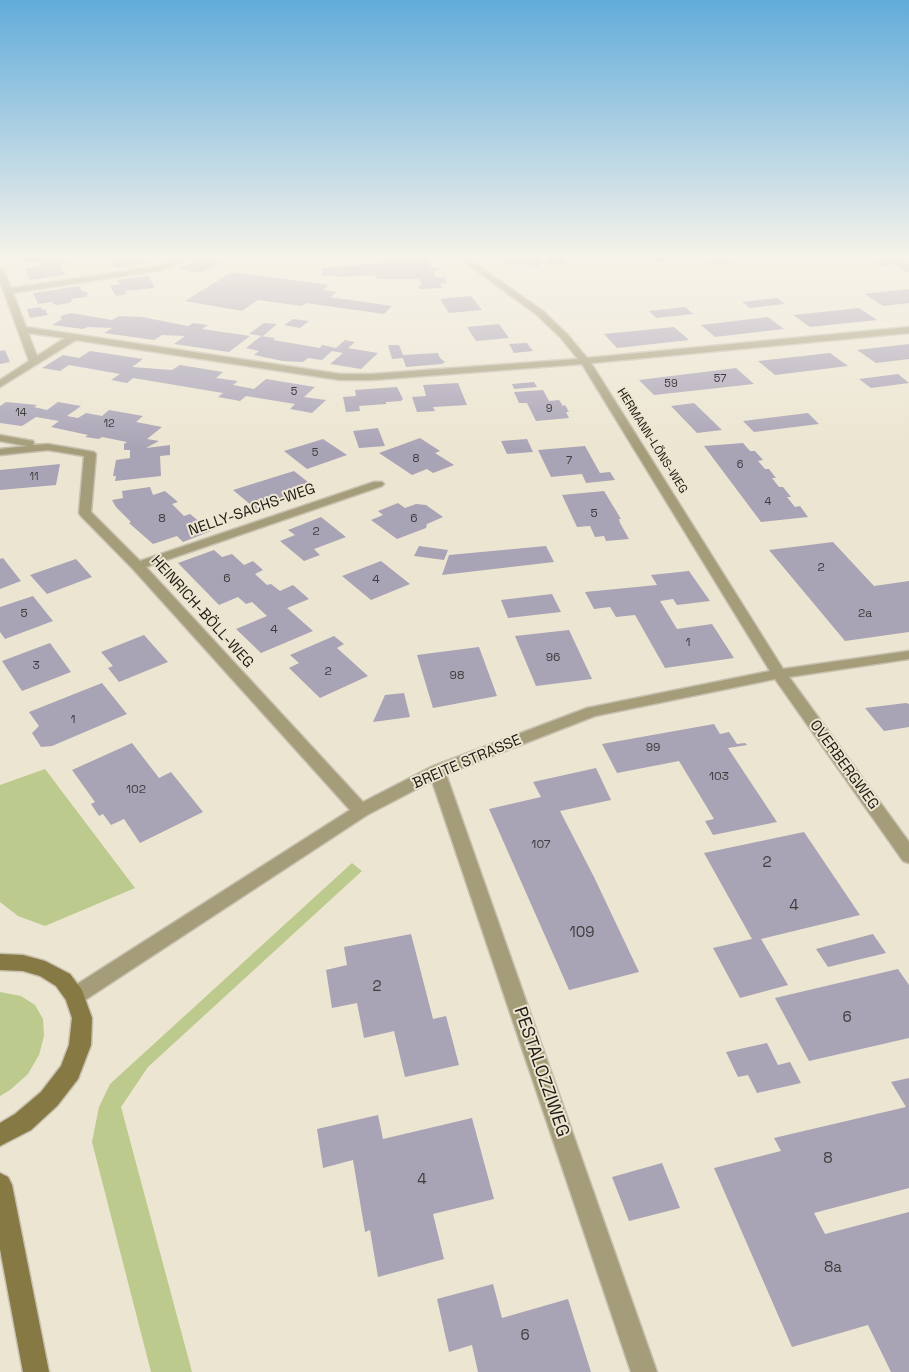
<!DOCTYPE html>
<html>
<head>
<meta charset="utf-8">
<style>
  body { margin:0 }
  canvas { display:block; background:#ece5d1 }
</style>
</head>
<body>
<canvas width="909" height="1372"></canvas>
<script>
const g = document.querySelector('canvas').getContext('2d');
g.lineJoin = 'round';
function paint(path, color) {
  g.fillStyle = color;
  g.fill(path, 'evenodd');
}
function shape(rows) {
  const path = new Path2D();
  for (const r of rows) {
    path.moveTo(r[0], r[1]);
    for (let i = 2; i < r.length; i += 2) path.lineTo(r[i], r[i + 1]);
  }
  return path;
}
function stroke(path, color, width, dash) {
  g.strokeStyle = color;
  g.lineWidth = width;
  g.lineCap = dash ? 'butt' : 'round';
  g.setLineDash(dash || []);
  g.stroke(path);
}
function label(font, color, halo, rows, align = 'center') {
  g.font = font + ' "Space Grotesk",sans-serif';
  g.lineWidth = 4;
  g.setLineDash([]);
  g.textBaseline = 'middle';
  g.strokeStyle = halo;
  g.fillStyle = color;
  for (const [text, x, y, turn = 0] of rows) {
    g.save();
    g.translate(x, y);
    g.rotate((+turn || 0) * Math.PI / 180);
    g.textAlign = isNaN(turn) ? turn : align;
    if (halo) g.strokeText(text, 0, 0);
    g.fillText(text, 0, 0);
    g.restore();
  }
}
paint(shape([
  [45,769,135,888,45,926,18,916,0,902,0,785],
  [352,863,362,871,148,1067,121,1107,192,1372,151,1372,92,1142,99,1107,110,1084],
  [0,992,21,996,35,1005,43,1019,44,1036,39,1055,28,1074,10,1090,0,1096]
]), '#bcca8d');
paint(shape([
  [20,257,57,257,57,258,22,263],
  [107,257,143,257,148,263,115,268],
  [394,257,416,257,419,260,427,260,432,268,438,267,440,270,433,271,437,278,444,277,447,283,440,284,442,288,420,289,418,285,422,285,419,279,377,279,375,275,337,277,336,275,323,276,321,268,397,262],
  [503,257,536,257,542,263,538,263,541,266,530,267,528,264,510,265],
  [544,257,562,257,568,263,551,265],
  [651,257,665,257,671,261,658,262],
  [724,257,731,263,714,265,706,259],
  [201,258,221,262,200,273,179,269],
  [67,259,69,262,59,264,65,275,30,280,25,268,45,265,43,263],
  [902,260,908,263,882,266,876,262],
  [909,264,909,272,906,272,896,265],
  [232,272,329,285,323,290,337,292,330,297,392,306,384,314,306,303,302,306,258,300,242,311,185,301],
  [148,276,155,287,152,288,125,291,127,294,116,296,110,286,120,284,117,280],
  [79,286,82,291,87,292,88,294,86,297,71,299,72,301,69,303,58,305,53,304,52,302,38,304,33,293],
  [909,289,909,303,883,306,865,294],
  [471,296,482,310,449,313,440,299],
  [777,298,785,304,750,308,742,302],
  [41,307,42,310,45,309,48,315,30,318,27,309],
  [685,307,693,314,656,318,649,311],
  [859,308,877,320,810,327,793,315],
  [71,313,112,320,119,316,142,317,188,326,193,323,208,325,202,329,250,336,229,352,174,344,185,336,162,335,154,340,104,333,112,328,88,327,83,329,52,325,62,319,60,317,63,315],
  [768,317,784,329,715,337,701,325],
  [293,319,309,321,300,328,284,325],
  [264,323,277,324,263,336,249,334],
  [499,324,509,338,476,341,467,327],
  [674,327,689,340,617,348,604,334],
  [261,336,275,338,273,340,320,348,322,345,336,348,345,340,355,342,348,348,378,353,361,369,330,364,343,353,332,351,322,360,308,358,303,362,283,361,254,355,259,351,246,348],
  [527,343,533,351,514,353,509,344],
  [909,344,909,359,876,363,857,350],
  [388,345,399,345,403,355,438,353,440,358,445,362,442,364,406,367,403,358,392,359],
  [5,350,10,362,0,364,0,351],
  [90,351,143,359,132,367,172,370,180,365,223,372,216,378,238,381,233,385,254,389,266,379,315,387,304,397,326,400,312,413,290,409,295,404,246,396,240,401,218,397,223,393,133,378,127,383,111,380,120,374,69,365,60,371,42,368,63,355,79,358],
  [830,353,848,366,775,375,758,361],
  [736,368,754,384,654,395,639,380],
  [898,374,909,383,871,388,859,379],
  [534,382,537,387,514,389,512,384],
  [458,383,467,405,433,407,435,411,417,412,412,397,426,396,423,385],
  [397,387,403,399,401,401,386,402,386,404,359,406,360,411,346,412,343,397,356,396,355,390],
  [543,390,549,401,559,400,563,406,565,405,569,412,566,412,569,418,536,421,527,403,519,403,514,392],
  [6,402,37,405,34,407,47,410,58,402,81,406,67,416,78,418,86,413,102,416,109,410,143,416,136,422,162,427,147,439,159,441,146,448,170,445,170,455,160,456,161,476,115,481,116,476,113,476,116,460,130,458,130,450,124,450,124,444,127,442,102,437,99,439,85,437,88,435,51,427,59,421,36,417,22,426,0,423,0,406],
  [694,403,722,430,697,433,671,406],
  [808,413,819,424,754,432,743,421],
  [378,428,385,446,359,448,353,431],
  [420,438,440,451,435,453,454,465,433,473,427,469,412,475,379,453],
  [323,439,347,455,307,469,284,451],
  [527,439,533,452,507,454,501,441],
  [743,443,750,451,755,451,763,460,758,461,765,469,769,469,776,478,772,478,779,487,783,487,791,497,787,497,795,507,800,506,808,517,761,522,704,446],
  [585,446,600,473,610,472,615,480,586,483,582,474,551,477,538,450],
  [60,464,56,485,0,490,0,470],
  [294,471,313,486,294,493,297,495,257,510,233,490],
  [150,487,153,495,165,491,178,502,172,504,184,516,190,514,211,531,183,542,177,536,153,544,129,523,131,522,116,507,112,500,123,498,122,491],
  [604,491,621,519,619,519,620,523,629,539,606,541,604,536,595,537,590,526,577,527,562,495],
  [398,503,405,508,416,504,426,505,443,517,427,524,426,528,397,539,371,520,383,515,378,511],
  [321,517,346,537,314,549,320,555,304,561,280,541,295,535,288,530],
  [833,542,874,586,909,581,909,632,845,641,769,550],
  [419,546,448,550,444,560,414,556],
  [546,546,554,562,442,575,449,555],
  [214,550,222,557,232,554,244,565,253,561,263,570,255,574,267,585,271,584,280,591,293,585,309,599,287,608,313,631,261,653,236,629,267,616,252,602,246,604,238,597,219,605,178,563],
  [3,558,21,581,0,589,0,559],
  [76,559,92,577,47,594,30,575],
  [381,561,410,584,371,600,342,576],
  [689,571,710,601,677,605,673,599,660,601,677,629,712,624,734,658,665,668,635,615,616,617,610,607,594,609,585,592,657,585,651,575],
  [552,594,561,612,508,618,501,600],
  [33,596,53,621,5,639,0,632,0,607],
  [569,630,592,679,536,686,515,636],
  [144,635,168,662,119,682,108,668,113,666,101,652],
  [334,636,344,644,337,648,368,676,320,698,289,668,299,663,290,655],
  [50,643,71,672,22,691,2,661],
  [479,647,497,696,433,708,417,655],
  [102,683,127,714,52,746,41,747,32,733,39,726,29,712],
  [404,693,410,717,373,722,385,695],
  [906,703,909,704,909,727,884,731,865,708],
  [714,724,720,734,729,732,737,744,745,743,747,745,728,748,777,822,713,835,705,821,714,819,679,761,617,773,602,744],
  [132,743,159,778,171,772,203,812,140,843,124,819,111,825,103,814,99,816,91,804,95,802,72,770],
  [596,768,611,800,560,811,594,877,639,972,569,990,489,809,541,797,533,782],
  [804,832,860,915,761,939,788,985,740,998,713,948,752,939,704,853],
  [411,934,433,1019,446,1016,459,1065,405,1077,394,1031,364,1038,357,1003,332,1008,326,970,347,965,344,947],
  [873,934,886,953,828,967,816,949],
  [898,969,909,985,909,1038,809,1061,775,998],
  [767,1043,778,1065,790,1062,801,1083,757,1093,748,1075,738,1077,726,1052],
  [909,1078,909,1188,814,1213,825,1234,909,1212,909,1372,891,1372,868,1325,792,1347,714,1168,781,1151,774,1138,906,1107,891,1082],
  [378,1115,383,1139,472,1118,494,1199,433,1214,444,1259,378,1277,370,1230,365,1232,353,1160,323,1168,317,1129],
  [662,1163,680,1208,629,1221,612,1177],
  [493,1284,502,1318,568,1299,591,1372,478,1372,472,1345,449,1352,437,1299]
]), '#a9a3b6');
const street = shape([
  [182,257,191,257,162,270,13,293,26,327,340,374,372,374,578,359,561,338,537,315,458,257,466,257,543,311,567,334,587,358,909,327,909,333,591,363,783,669,909,651,909,659,789,677,909,842,909,863,903,861,775,679,595,716,446,774,657,1372,631,1372,432,781,367,815,82,1002,75,1005,68,1002,65,996,68,990,350,810,133,569,81,516,79,513,84,456,48,450,0,455,0,449,27,446,0,441,0,435,33,441,34,443,33,445,48,444,94,452,96,454,91,512,140,561,374,482,382,482,384,484,382,486,146,567,363,802,431,767,587,708,770,671,582,364,372,380,340,380,76,340,0,387,0,380,29,361,0,281,0,268,4,270,11,288,160,266,182,257],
  [28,333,65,338,37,356,28,333]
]);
const secondary = shape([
  [0,954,23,955,45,961,70,974,82,990,92,1018,91,1045,78,1079,57,1106,31,1130,0,1146,0,1123,15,1114,41,1092,61,1066,69,1045,72,1018,66,1000,56,986,40,976,23,971,0,970,0,954],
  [0,1173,8,1177,12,1185,49,1372,23,1372,0,1249,0,1173]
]);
stroke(street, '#c7c0af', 3);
stroke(secondary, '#c7c0af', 3);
paint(street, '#a59c7a');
paint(secondary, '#867944');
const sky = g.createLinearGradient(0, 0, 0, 449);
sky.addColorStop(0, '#61acda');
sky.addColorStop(0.57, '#f6f3ea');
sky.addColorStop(1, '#f6f3ea00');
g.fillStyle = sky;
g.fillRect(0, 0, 909, 449);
label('11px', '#403c3c', null, [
  ["57",720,379],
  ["59",671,384],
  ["5",294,392],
  ["9",549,409],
  ["14",21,413],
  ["12",109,424],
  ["5",315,453],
  ["8",416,459],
  ["7",569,461],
  ["6",740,465],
  ["11",34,477],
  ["4",768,502]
]);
label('12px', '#1d1a13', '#ece5d1', [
  ["HERMANN-LÖNS-WEG",652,441,58]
]);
label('12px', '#403c3c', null, [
  ["5",594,514],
  ["8",162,519],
  ["6",414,519],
  ["2",316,532],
  ["2",821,568],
  ["6",227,579],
  ["4",376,580],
  ["5",24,614],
  ["2a",865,614],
  ["4",274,630],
  ["1",688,643],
  ["96",553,658],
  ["3",36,666],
  ["2",328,672],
  ["98",457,676],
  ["1",73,720],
  ["99",653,748],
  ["103",719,777],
  ["102",136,790],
  ["107",541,845]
]);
label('15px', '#1d1a13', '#ece5d1', [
  ["NELLY-SACHS-WEG",252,510,-19],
  ["HEINRICH-BÖLL-WEG",202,612,48],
  ["BREITE STRASSE",467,762,-23],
  ["OVERBERGWEG",844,765,54]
]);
label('15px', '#403c3c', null, [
  ["2",767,863],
  ["4",794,906],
  ["109",582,933],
  ["2",377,987],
  ["6",847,1018],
  ["8",828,1159],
  ["4",422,1180],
  ["8a",833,1268],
  ["6",525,1336]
]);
label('18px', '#1d1a13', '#ece5d1', [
  ["PESTALOZZIWEG",541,1072,71]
]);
</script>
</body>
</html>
